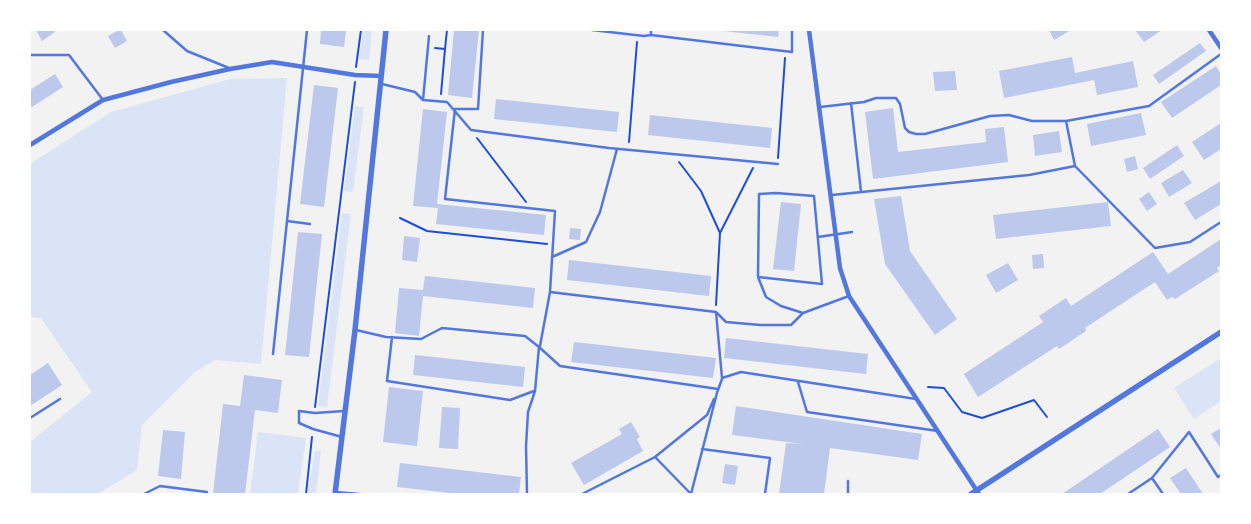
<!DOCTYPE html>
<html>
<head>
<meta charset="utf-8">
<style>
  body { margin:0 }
  #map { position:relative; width:1251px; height:524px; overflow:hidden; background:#f2f2f2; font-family:"PT Sans",sans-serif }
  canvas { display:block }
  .frame { position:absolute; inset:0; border:31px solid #fff; pointer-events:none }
</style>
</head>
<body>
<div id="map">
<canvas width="1251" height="524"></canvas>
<div class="frame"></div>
</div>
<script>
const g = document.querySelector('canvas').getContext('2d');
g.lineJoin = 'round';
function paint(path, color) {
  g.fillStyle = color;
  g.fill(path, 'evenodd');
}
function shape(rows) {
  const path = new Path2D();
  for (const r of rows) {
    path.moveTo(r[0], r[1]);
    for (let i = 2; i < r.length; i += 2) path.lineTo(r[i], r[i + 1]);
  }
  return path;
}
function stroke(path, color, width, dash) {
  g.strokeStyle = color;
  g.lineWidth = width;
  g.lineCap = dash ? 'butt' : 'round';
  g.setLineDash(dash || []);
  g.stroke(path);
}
paint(shape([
  [363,30,372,30,369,60,359,59],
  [287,78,261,364,215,360,195,372,142,425,137,470,98,494,30,494,30,442,92,392,41,318,30,317,30,164,111,112,230,79],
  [355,106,364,107,353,192,344,191],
  [342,213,351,214,327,407,318,406],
  [1221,358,1221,401,1194,419,1174,388],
  [258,432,306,438,298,494,250,494],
  [315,451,321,451,316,494,307,494]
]), '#dbe4f7');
paint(shape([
  [36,30,54,30,55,32,42,41],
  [119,30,121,30,127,41,115,48,108,36],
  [321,30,346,30,344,47,320,44],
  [454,30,479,30,472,98,448,95],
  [723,30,779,30,778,37,723,31],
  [1049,30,1071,30,1054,40],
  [1135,30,1162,30,1144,42],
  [1200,43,1206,51,1159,84,1153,75],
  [1072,57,1075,73,1133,61,1138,87,1097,95,1094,80,1004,98,999,71],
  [1216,66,1221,74,1221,85,1172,118,1161,102],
  [955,71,957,90,935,91,933,72],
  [55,74,63,87,32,107,30,104,30,90],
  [314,85,338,88,324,207,300,204],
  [496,99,619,112,617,132,494,119],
  [893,108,898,152,986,142,985,129,1004,127,1008,162,873,179,865,112],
  [423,109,447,112,437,204,546,215,544,235,436,224,438,208,413,206],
  [1141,113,1146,135,1091,146,1087,124],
  [650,115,772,128,770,148,648,135],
  [1221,123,1221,149,1204,160,1192,142],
  [1059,131,1062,152,1035,156,1033,135],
  [1177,145,1184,156,1150,179,1143,168],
  [1135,156,1138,169,1127,172,1124,159],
  [1183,170,1192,183,1169,197,1161,183],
  [1221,181,1221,204,1195,220,1184,203],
  [1149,192,1157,204,1147,211,1139,199],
  [901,196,910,251,957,319,935,335,885,264,874,199],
  [781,202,801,204,794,271,773,269],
  [1108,202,1111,226,996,239,993,215],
  [570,228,581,229,580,240,569,239],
  [298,232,322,234,309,357,285,355],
  [404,236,420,238,417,262,402,260],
  [1221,239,1221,265,1217,268,1219,271,1175,299,1172,297,1167,300,1155,282,1085,328,1086,331,1059,349,1057,346,978,397,964,374,1043,322,1039,316,1066,298,1071,306,1153,252,1168,274],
  [1043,254,1044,268,1033,269,1032,255],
  [569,260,711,276,709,296,567,280],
  [1008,263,1018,280,996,293,986,275],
  [425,276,535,288,533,308,423,296,419,336,395,333,399,288,423,290],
  [726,338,868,354,866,374,724,358],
  [574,342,716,358,713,378,571,362],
  [415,355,525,367,523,387,413,375],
  [48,363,62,385,30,406,30,375],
  [244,375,282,380,278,413,255,410,245,494,213,494,223,404,240,406],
  [389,387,423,391,417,446,383,442],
  [736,406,922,434,918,460,830,448,824,494,779,494,786,443,803,444,732,435],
  [442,407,460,408,458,449,439,448],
  [631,422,640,437,637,439,643,451,584,485,571,463,622,434,619,429],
  [1221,428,1221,449,1211,434],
  [1158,429,1170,447,1100,494,1062,494],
  [163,430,185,432,181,479,158,476],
  [400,463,521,477,519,494,458,494,397,487],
  [725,464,738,466,735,485,722,483],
  [1186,468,1203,494,1181,494,1170,478]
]), '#bdc9ec');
stroke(shape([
  [435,48,445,49,441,94],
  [445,49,447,30],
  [356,67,361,30],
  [477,138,526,202],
  [629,142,637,42],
  [778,158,785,58],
  [679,162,701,191,720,233],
  [400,218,427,231,547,244],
  [716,305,720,233,753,168],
  [928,387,944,388,962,412,982,418,1034,400,1047,417],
  [315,407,355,82],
  [306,494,312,437]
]), '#1d4ed8', 2);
stroke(shape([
  [163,30,187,51,229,68],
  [307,30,287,221,310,224],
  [592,30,644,36,651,35,792,52,792,30],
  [651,30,651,35],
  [30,55,69,55,103,100],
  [382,84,415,92,423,100,447,102,471,130,609,148,778,164],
  [423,100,429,36],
  [851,103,861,192],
  [820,107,864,102,876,98,896,98,900,104,905,128,909,132,916,134,925,134,990,116,1009,115,1032,121,1066,121,1075,166,1155,248,1190,242,1221,222],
  [455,109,445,199,555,211,550,292,716,312,722,378,741,372,916,399],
  [455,109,478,109,483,30],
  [1066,121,1149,106,1221,54],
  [832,195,1029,175,1075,166],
  [818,237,852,232],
  [552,257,586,242,600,212,617,149],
  [758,277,822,284,814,196,776,193,759,194,758,277,766,297,781,306,803,313],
  [717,313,726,322,760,325,791,325,803,313,849,296],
  [356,330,386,337,421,339,442,328,525,336,539,347],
  [392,337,387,381,510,400,534,391],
  [540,346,550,292],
  [273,354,287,221],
  [798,382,807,412,938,431],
  [718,390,722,379],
  [30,418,60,399],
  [342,437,313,429,299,423,299,411,315,413,344,411],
  [702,449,770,458,765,494],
  [655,457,691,494],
  [1152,478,1163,494],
  [336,492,359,494],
  [144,494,160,486,207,492,206,494],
  [527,494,526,446,528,412,535,391,539,347,560,366,718,389,691,494],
  [582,494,655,457,707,415,714,399],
  [848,494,848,481],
  [1128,494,1152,478,1189,432,1218,477,1221,475]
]), '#5277de', 2.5);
stroke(shape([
  [809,30,840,268,849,296,979,494],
  [1209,30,1221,48],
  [30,145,103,100,171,82,230,69,272,62,355,75,381,76]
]), '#5277de', 4.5);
stroke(shape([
  [335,494,355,330,386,30],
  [971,494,1221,332]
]), '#5277de', 5.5);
</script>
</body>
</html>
